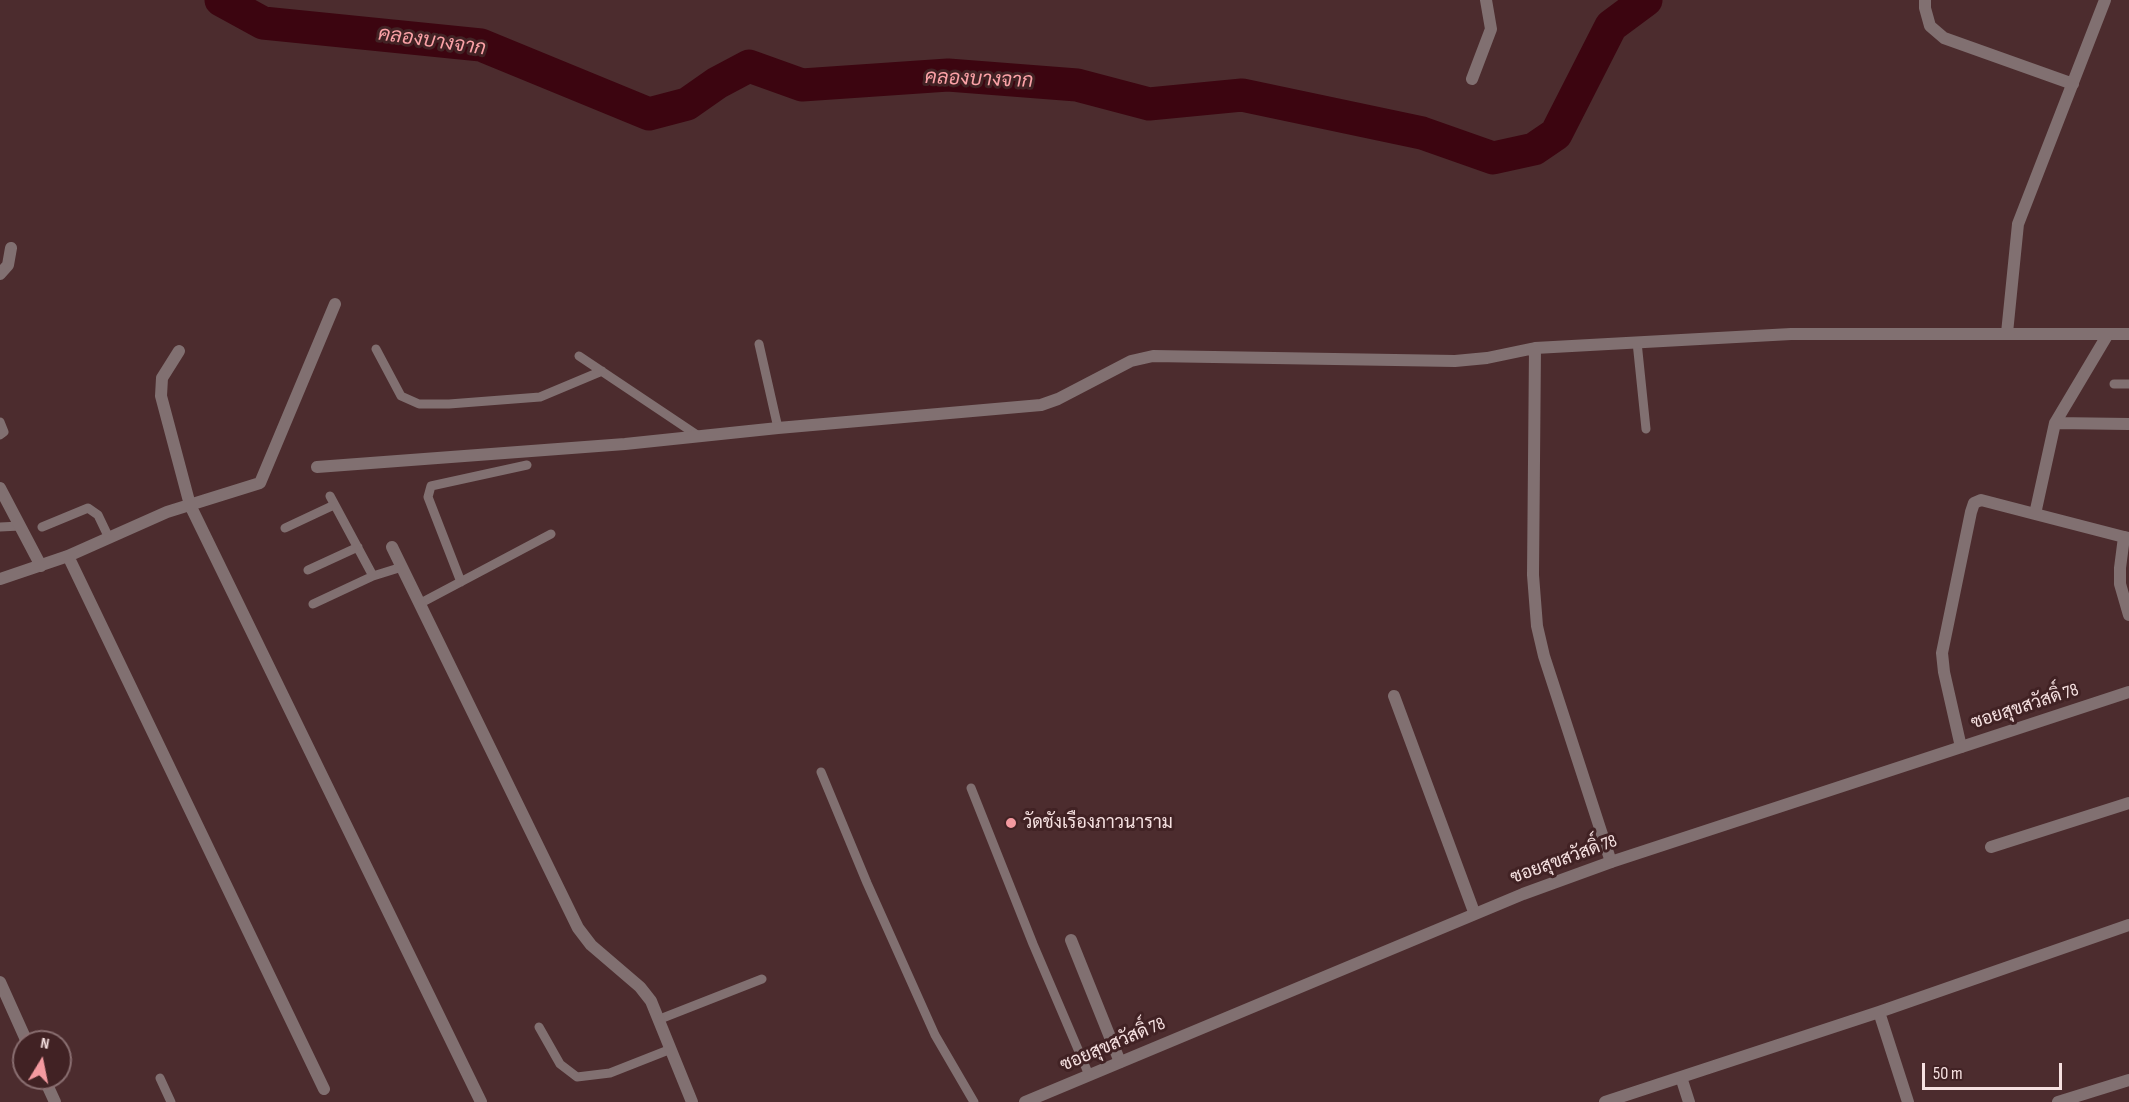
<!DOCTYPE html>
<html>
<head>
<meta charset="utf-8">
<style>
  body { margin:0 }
  #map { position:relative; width:2129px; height:1102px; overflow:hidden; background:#4c2c2e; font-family:"Sofia Sans Condensed",sans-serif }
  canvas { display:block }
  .north { position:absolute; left:12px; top:1030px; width:60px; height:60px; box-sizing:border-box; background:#412224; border:2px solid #896e70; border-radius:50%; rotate:10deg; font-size:16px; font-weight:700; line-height:24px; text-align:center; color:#f6e1e1 }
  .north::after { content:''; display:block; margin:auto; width:21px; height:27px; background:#f49aa0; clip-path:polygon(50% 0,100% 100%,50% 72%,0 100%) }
  .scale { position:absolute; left:1922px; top:1063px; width:140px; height:27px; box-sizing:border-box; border:3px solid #f6e1e1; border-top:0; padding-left:8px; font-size:18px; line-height:21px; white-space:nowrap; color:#f6e1e1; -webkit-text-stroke:4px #412224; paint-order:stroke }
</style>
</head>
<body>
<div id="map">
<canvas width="2129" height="1102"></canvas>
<div class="north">N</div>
<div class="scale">50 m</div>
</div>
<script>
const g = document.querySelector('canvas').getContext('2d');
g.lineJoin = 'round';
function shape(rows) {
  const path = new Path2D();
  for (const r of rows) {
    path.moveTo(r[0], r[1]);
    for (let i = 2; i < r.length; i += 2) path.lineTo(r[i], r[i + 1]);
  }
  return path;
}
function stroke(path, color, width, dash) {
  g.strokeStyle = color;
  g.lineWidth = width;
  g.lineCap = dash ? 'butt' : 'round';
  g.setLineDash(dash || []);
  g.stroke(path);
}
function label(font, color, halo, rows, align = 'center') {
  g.font = font + ' "Sofia Sans Condensed",Sarabun,sans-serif';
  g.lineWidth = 6;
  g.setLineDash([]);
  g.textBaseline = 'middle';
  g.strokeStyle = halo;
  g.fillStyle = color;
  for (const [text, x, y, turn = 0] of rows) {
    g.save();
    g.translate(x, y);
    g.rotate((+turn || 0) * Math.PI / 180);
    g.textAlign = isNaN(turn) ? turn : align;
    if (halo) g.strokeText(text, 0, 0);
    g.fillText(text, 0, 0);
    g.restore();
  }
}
stroke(shape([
  [221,0,263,23,481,45,649,114,687,104,717,83,749,66,802,85,948,75,1077,85,1149,104,1242,95,1422,133,1493,158,1534,149,1556,134,1611,26,1646,0]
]), '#3c0510', 33);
stroke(shape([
  [1637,342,1646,429],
  [759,344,778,428],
  [376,349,401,396,419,404,449,404,540,397,602,371],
  [579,356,700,437],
  [2114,384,2129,384],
  [0,422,4,432,0,435],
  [330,496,373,576,402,567],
  [0,527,20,526],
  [42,527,88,508,98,515,109,538],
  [285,528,334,505],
  [308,570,358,547],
  [461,582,428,497,431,486,527,465],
  [313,604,373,576],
  [419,604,551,534],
  [821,772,867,883,935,1035,974,1102],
  [971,788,1033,944,1089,1075],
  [660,1019,762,979],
  [539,1027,560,1064,577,1077,610,1073,671,1049],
  [160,1078,171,1102]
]), '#817071', 9);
stroke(shape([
  [1925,0,1925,8,1930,26,1944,38,2073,84],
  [1472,79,1491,29,1486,0],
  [0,274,8,265,11,248],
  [2007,333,2018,224,2105,0],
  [2108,334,2055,423,2035,514,2124,537],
  [179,351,162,378,161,396,190,505,481,1102],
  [2055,423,2129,424],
  [317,467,625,444,778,428,1041,405,1058,399,1131,361,1153,356,1455,361,1487,358,1535,348],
  [0,488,41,566],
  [2129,538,2124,537,2120,568,2120,584,2129,615],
  [392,547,578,928,591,945,640,987,651,1001,692,1102],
  [68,556,324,1089],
  [0,579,68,556,167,512,260,483,335,304],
  [1394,696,1474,912],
  [1961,747,1944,672,1942,653,1971,512,1974,503,1981,500,2035,514],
  [1991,847,2129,803],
  [1611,862,1544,656,1537,626,1533,575,1535,348,1791,334,2129,334],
  [1071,940,1120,1062],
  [0,982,27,1042],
  [1879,1012,1908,1102],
  [1681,1077,1689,1102],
  [44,1078,55,1102],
  [1605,1102,1879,1012,2129,925],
  [2058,1102,2129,1080]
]), '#817071', 12);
stroke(shape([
  [1025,1102,1523,894,1611,862,2129,692]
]), '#817071', 12);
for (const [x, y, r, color] of [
  [1011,823,6,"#f49aa0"]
]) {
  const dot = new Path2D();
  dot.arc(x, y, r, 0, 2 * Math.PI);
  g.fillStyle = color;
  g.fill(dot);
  stroke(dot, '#412224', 2);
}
label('18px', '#f6e1e1', '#412224', [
  ["ซอยสุขสวัสดิ์ 78",2025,707,-18],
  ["ซอยสุขสวัสดิ์ 78",1564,860,-20],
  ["ซอยสุขสวัสดิ์ 78",1113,1045,-23]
]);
label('18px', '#f6e1e1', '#412224', [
  ["วัดชังเรืองภาวนาราม",1023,823]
], 'left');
label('italic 20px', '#fba2a7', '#412224', [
  ["คลองบางจาก",432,42,8],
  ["คลองบางจาก",979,80,2]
]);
</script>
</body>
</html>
